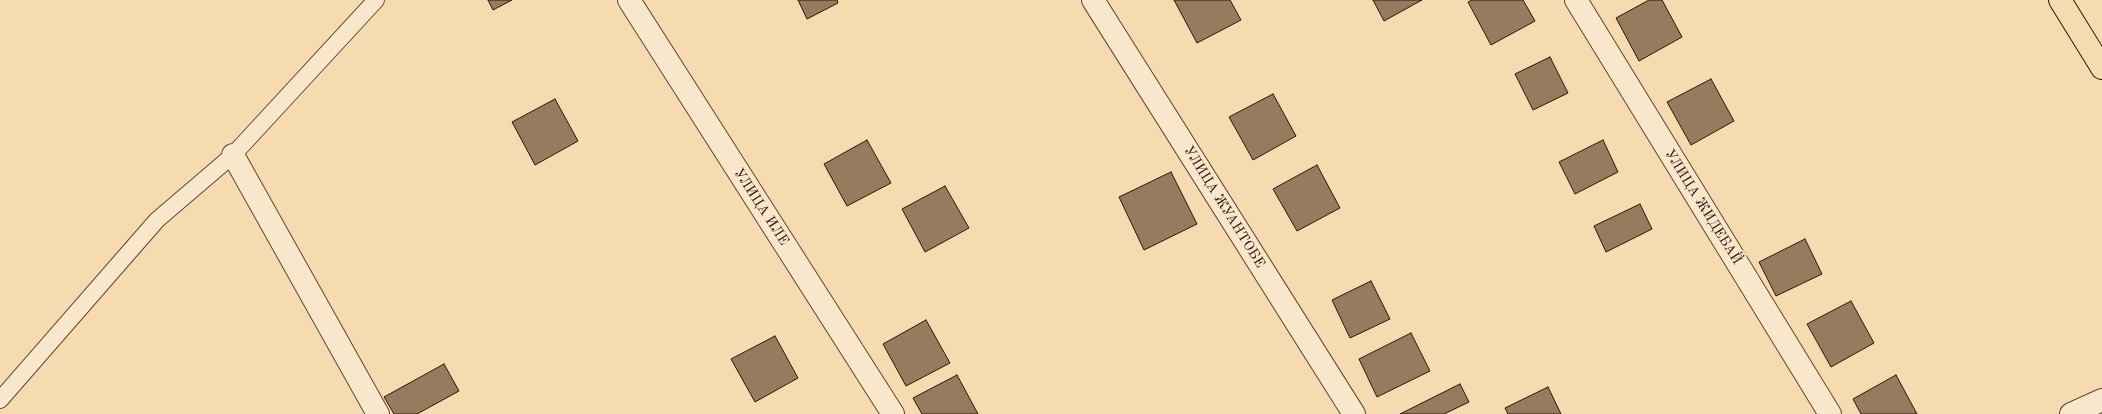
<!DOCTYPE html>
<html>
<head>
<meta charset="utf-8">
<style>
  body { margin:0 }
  canvas { display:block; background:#f6dab0 }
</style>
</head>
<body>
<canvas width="2102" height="414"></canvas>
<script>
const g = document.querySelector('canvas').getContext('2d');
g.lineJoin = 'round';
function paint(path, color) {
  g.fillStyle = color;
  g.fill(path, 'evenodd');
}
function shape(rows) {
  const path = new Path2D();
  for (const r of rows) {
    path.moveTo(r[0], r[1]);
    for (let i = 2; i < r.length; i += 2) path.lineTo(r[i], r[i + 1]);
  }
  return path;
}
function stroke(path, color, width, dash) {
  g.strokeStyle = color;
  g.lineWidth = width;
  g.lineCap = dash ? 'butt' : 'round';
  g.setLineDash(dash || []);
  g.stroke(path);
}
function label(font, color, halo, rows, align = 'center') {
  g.font = font + ' "Old Standard TT",serif';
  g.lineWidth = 4;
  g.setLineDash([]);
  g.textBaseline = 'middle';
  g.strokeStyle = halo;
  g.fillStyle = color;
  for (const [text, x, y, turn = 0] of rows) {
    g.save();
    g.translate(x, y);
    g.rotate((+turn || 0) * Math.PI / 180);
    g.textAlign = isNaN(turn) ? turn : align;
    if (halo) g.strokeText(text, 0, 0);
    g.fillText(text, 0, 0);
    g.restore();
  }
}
const building = shape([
  [488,0,512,0,493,10,488,0],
  [798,0,837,0,838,3,807,19,798,0],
  [1174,0,1230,0,1241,20,1197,43,1174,0],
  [1373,0,1422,0,1384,21,1373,0],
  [1472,0,1523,0,1535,21,1491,45,1468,2,1472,0],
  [1649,0,1662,0,1682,37,1639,61,1616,18,1649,0],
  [1550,57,1568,93,1533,110,1515,74,1550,57],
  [1711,79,1734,121,1691,145,1667,102,1711,79],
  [1273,94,1296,136,1253,160,1229,117,1273,94],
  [555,99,578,141,535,165,512,122,555,99],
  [867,140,891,183,847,206,824,164,867,140],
  [1603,140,1618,172,1575,194,1559,162,1603,140],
  [1317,165,1340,208,1297,231,1273,189,1317,165],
  [1171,172,1197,224,1144,250,1119,197,1171,172],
  [945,186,969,228,925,252,902,209,945,186],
  [1640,204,1652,229,1606,252,1594,226,1640,204],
  [1805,239,1822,274,1776,296,1759,262,1805,239],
  [1371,281,1390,319,1350,338,1332,300,1371,281],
  [1851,301,1874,343,1831,367,1807,324,1851,301],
  [926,320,950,363,906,386,883,344,926,320],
  [1411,333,1430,371,1377,397,1359,359,1411,333],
  [775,336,798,378,755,402,731,359,775,336],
  [444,364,459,391,417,414,394,414,384,397,444,364],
  [957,375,978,414,922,414,913,398,957,375],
  [1896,375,1917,414,1861,414,1853,399,1896,375],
  [1460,384,1469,402,1444,414,1400,414,1460,384],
  [1548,387,1561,414,1508,414,1505,408,1548,387]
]);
paint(building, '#977b5f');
stroke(building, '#301508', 1);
const lane = shape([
  [0,400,157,220,233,155,376,0]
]);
const street = shape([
  [629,0,893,414],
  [1093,0,1354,414],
  [1576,0,1830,414],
  [233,155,378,414],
  [2071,414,2102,400]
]);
const primary = shape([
  [2060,0,2102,68]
]);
stroke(lane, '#624632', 18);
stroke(street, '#624632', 24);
stroke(primary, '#301508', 24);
stroke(lane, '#f9e7cc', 16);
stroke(street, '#f9e7cc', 22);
stroke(primary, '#f6dab0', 22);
label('14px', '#301508', '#f9e7cc', [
  ["УЛИЦА ИЛЕ",761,207,57],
  ["УЛИЦА ЖУАНТОБЕ",1224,207,58],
  ["УЛИЦА ЖИДЕБАЙ",1703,207,58]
]);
</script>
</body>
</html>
